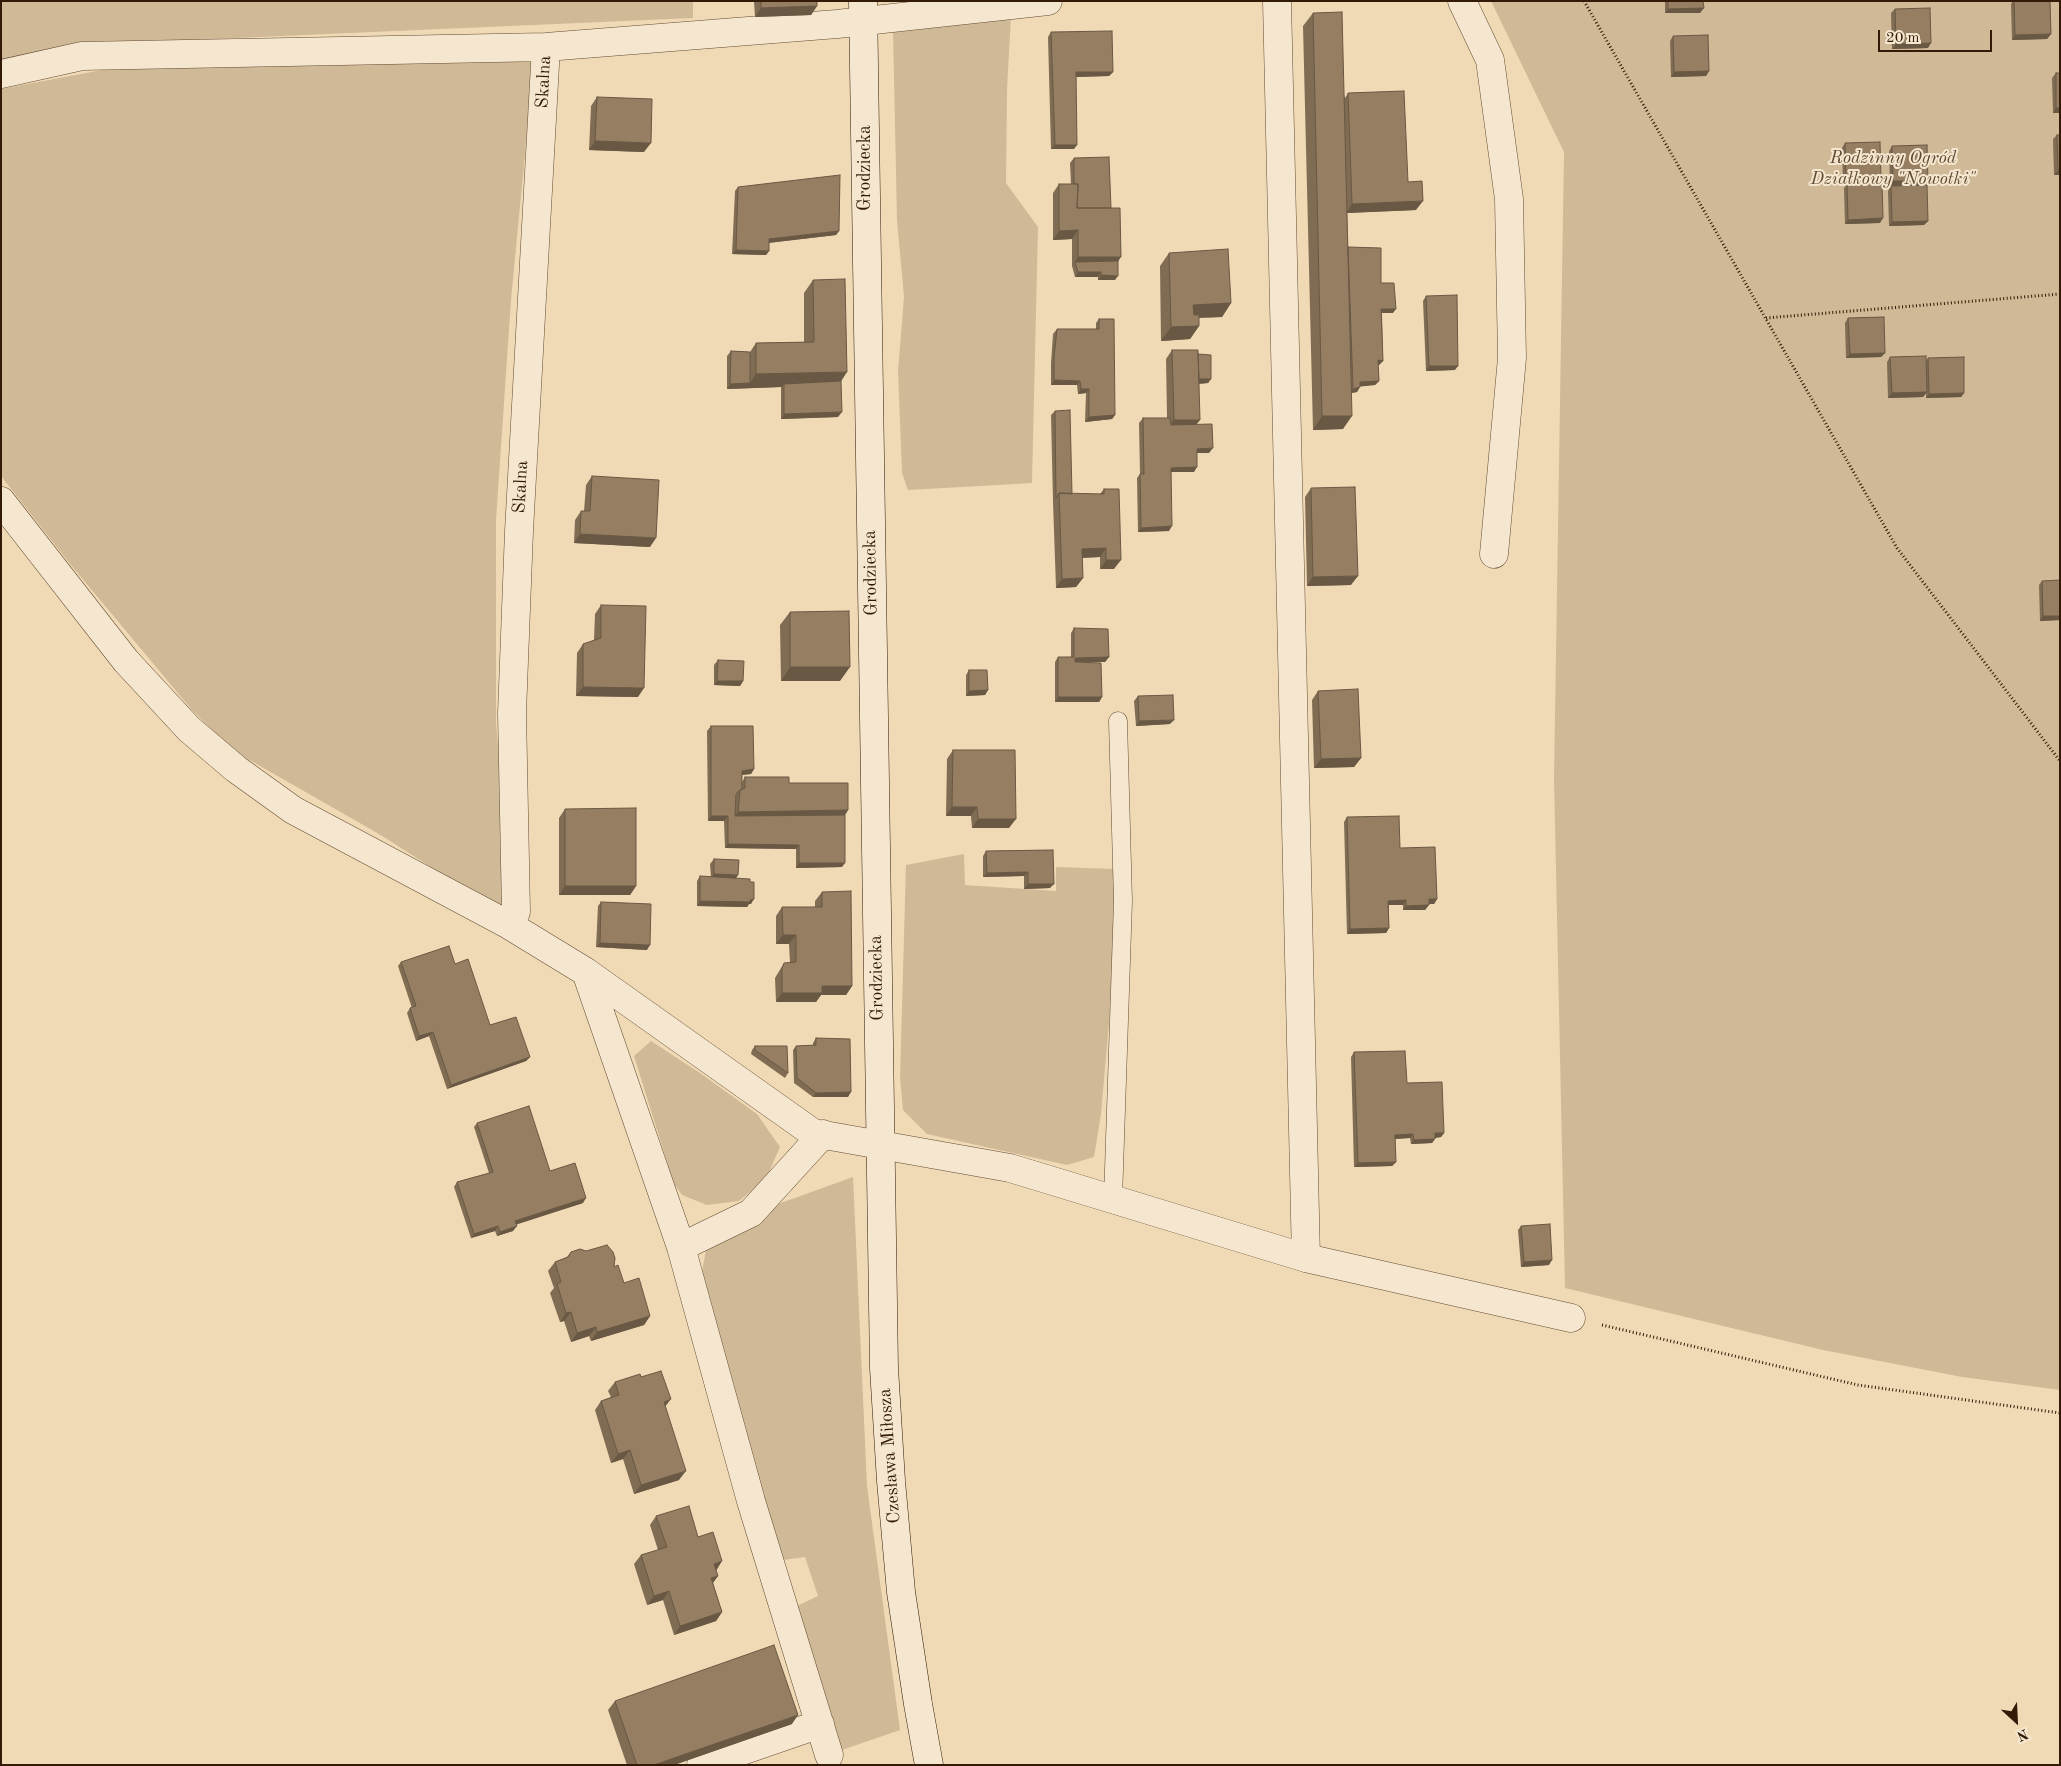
<!DOCTYPE html>
<html>
<head>
<meta charset="utf-8">
<style>
  body { margin:0 }
  #map { position:relative; width:2061px; height:1766px; overflow:hidden; background:#f0dab5; font-family:"Old Standard TT",serif }
  canvas { display:block }
  .frame { position:absolute; inset:0; border:2px solid #321a07; pointer-events:none }
  .north { position:absolute; left:1991px; top:1696px; width:50px; height:50px; -webkit-text-stroke:4px #f5e7cf; paint-order:stroke; rotate:155deg; font-size:14px; font-weight:700; line-height:20px; text-align:center; color:#321a07 }
  .north::after { content:''; display:block; margin:auto; width:18px; height:22px; background:#321a07; clip-path:polygon(50% 0,100% 100%,50% 72%,0 100%) }
  .scale { position:absolute; left:1878px; top:30px; width:114px; height:22px; box-sizing:border-box; border:2px solid #321a07; border-top:0; padding-left:6px; font-size:15px; line-height:18px; white-space:nowrap; color:#321a07; -webkit-text-stroke:4px #f5e7cf; paint-order:stroke }
</style>
</head>
<body>
<div id="map">
<canvas width="2061" height="1766"></canvas>
<div class="frame"></div>
<div class="north">N</div>
<div class="scale">20 m</div>
</div>
<script>
const g = document.querySelector('canvas').getContext('2d');
g.lineJoin = 'round';
function paint(path, color) {
  g.fillStyle = color;
  g.fill(path, 'evenodd');
}
function shape(rows) {
  const path = new Path2D();
  for (const r of rows) {
    path.moveTo(r[0], r[1]);
    for (let i = 2; i < r.length; i += 2) path.lineTo(r[i], r[i + 1]);
  }
  return path;
}
function stroke(path, color, width, dash) {
  g.strokeStyle = color;
  g.lineWidth = width;
  g.lineCap = dash ? 'butt' : 'round';
  g.setLineDash(dash || []);
  g.stroke(path);
}
function label(font, color, halo, rows, align = 'center') {
  g.font = font + ' "Old Standard TT",serif';
  g.lineWidth = 4;
  g.setLineDash([]);
  g.textBaseline = 'middle';
  g.strokeStyle = halo;
  g.fillStyle = color;
  for (const [text, x, y, turn = 0] of rows) {
    g.save();
    g.translate(x, y);
    g.rotate((+turn || 0) * Math.PI / 180);
    g.textAlign = isNaN(turn) ? turn : align;
    if (halo) g.strokeText(text, 0, 0);
    g.fillText(text, 0, 0);
    g.restore();
  }
}
paint(shape([
  [1,1,693,1,693,18,167,41,48,49,1,61],
  [1491,1,2060,1,2060,1390,1962,1377,1823,1350,1565,1288,1554,778,1564,152],
  [1011,15,1007,90,1006,183,1038,227,1032,483,908,490,902,473,898,371,904,297,897,220,893,31],
  [534,60,511,300,496,520,496,724,516,921,379,834,232,750,192,710,70,564,1,476,1,89,118,67],
  [964,854,965,885,1056,891,1056,867,1115,869,1111,999,1101,1114,1094,1157,1067,1165,927,1134,903,1110,900,1078,906,865],
  [651,1041,700,1073,757,1114,780,1147,766,1179,739,1201,707,1205,682,1195,674,1184,634,1056],
  [853,1177,867,1486,900,1730,839,1751,797,1606,818,1596,805,1557,783,1560,725,1368,701,1277,706,1250,778,1204]
]), '#d0b997');
const lane = shape([
  [1113,1199,1123,901,1118,721]
]);
const street = shape([
  [1277,1,1306,1258],
  [1462,1,1490,60,1509,199,1512,358,1494,554],
  [1,74,82,56,546,47,837,24,1048,1],
  [1,501,126,661,189,729,236,769,293,810,509,925,586,972,813,1133,1010,1168,1306,1258,1571,1318],
  [509,925,516,912,512,713,519,531,546,47],
  [586,972,681,1247,751,1501,829,1755],
  [681,1247,751,1213,823,1134],
  [701,1765,820,1724]
]);
const secondary = shape([
  [863,1,884,1368,891,1481,901,1592,918,1704,929,1765]
]);
stroke(lane, '#624a32', 19);
stroke(street, '#624a32', 29);
stroke(secondary, '#321a07', 29);
stroke(shape([
  [1584,1,1897,548,2060,761],
  [1766,318,2060,294],
  [1602,1325,1858,1385,2060,1413]
]), '#321a07', 3, [1, 2.5]);
stroke(lane, '#f5e7cf', 18);
stroke(street, '#f5e7cf', 28);
stroke(secondary, '#f5e7cf', 28);
paint(shape([
  [754,1,817,1,817,6,811,15,755,17],
  [1665,1,1703,1,1700,13,1665,13],
  [2013,1,2050,1,2051,34,2047,39,2012,40,2011,4],
  [2059,1,2060,1,2060,31],
  [1895,9,1928,48,1892,49,1891,13],
  [1313,13,1345,98,1348,93,1408,182,1416,210,1347,213,1348,247,1381,283,1393,313,1382,313,1383,361,1379,365,1378,365,1379,381,1375,385,1360,386,1357,392,1352,393,1343,429,1313,430,1303,26],
  [1051,32,1113,72,1109,76,1076,77,1074,149,1051,149,1048,37],
  [1673,36,1709,71,1706,76,1671,77,1670,41],
  [2056,73,2060,73,2060,113,2053,113,2052,78],
  [597,97,644,152,589,150,591,106],
  [2057,135,2060,175,2054,175,2053,139],
  [1845,143,1881,178,1878,182,1843,183,1842,148],
  [1892,146,1928,181,1925,185,1928,221,1924,225,1889,226,1888,191,1891,186,1911,186,1890,186,1889,151],
  [1074,158,1111,208,1118,261,1115,280,1098,280,1098,277,1075,277,1072,266,1072,239,1053,240,1053,193,1059,184,1071,184,1070,163],
  [1847,184,1880,223,1845,224,1844,188],
  [738,187,839,231,836,235,769,243,769,251,766,255,732,254,735,191],
  [1169,253,1231,303,1222,317,1199,318,1199,326,1190,339,1161,341,1160,266],
  [813,280,841,381,838,417,781,419,781,387,727,389,727,356,731,351,750,352,756,343,804,342,804,293],
  [1426,296,1455,370,1426,371,1423,301],
  [1848,318,1885,353,1881,357,1846,358,1845,323],
  [1099,319,1115,415,1112,419,1085,422,1086,393,1078,394,1077,385,1051,385,1051,363,1053,334,1057,329,1096,329,1096,323],
  [1172,350,1198,354,1211,379,1208,383,1199,384,1196,424,1209,453,1197,453,1194,472,1171,472,1169,531,1138,532,1137,478,1140,474,1139,423,1143,418,1167,418,1166,359],
  [1890,357,1926,361,1928,358,1964,393,1961,397,1926,398,1926,393,1923,397,1888,398,1887,362],
  [1055,411,1072,494,1100,494,1104,489,1114,569,1100,569,1100,557,1082,558,1083,578,1076,587,1056,588,1053,502,1051,415],
  [592,476,650,547,574,543,575,520,581,511,584,511,586,485],
  [1311,488,1351,585,1307,586,1305,497],
  [2042,581,2060,620,2040,621,2039,585],
  [601,605,638,697,576,696,577,653,583,644,594,640,595,614],
  [790,612,840,681,781,681,780,625],
  [1074,628,1109,657,1105,662,1075,662,1102,697,1099,702,1055,702,1055,662,1058,657,1071,657,1071,633],
  [718,660,743,681,740,686,714,685,714,665],
  [969,670,988,690,985,695,966,696,966,675],
  [1318,691,1361,758,1354,767,1314,768,1312,700],
  [1138,696,1170,724,1136,726,1134,701],
  [711,726,754,769,751,774,742,775,742,782,745,777,789,783,848,810,845,815,842,867,796,868,796,849,725,848,724,821,708,821,707,731],
  [953,750,1009,828,972,828,971,816,946,816,947,759],
  [565,809,636,886,630,895,559,895,559,818],
  [1347,817,1400,848,1437,899,1434,904,1429,904,1425,910,1403,910,1403,905,1389,905,1389,928,1386,933,1347,934,1344,822],
  [1053,850,1050,888,1024,889,1024,876,983,877,983,856,986,851],
  [714,859,736,878,751,904,749,904,747,907,697,906,697,881,700,876,711,877,710,864],
  [822,892,852,986,846,995,821,995,816,1002,776,1002,775,978,784,963,790,963,789,944,776,944,776,916,782,907,815,907,815,901],
  [601,902,647,950,596,947,598,906],
  [401,962,455,964,490,1025,530,1057,526,1061,447,1089,429,1036,416,1041,407,1013,410,1008,412,1008,398,966],
  [816,1038,848,1097,813,1097,794,1083,793,1050,796,1046,813,1045,813,1043],
  [755,1046,788,1073,785,1078,751,1054,752,1050],
  [1354,1052,1407,1083,1444,1133,1441,1137,1435,1138,1432,1143,1411,1144,1410,1138,1395,1139,1396,1162,1392,1166,1354,1167,1351,1057],
  [477,1123,550,1171,583,1203,516,1224,513,1231,497,1236,495,1231,471,1238,454,1187,457,1182,489,1173,474,1127],
  [1521,1226,1549,1265,1521,1267,1518,1230],
  [571,1252,614,1267,624,1283,650,1316,644,1325,591,1341,589,1336,571,1342,564,1321,560,1322,550,1293,554,1288,548,1271,555,1262,567,1257],
  [641,1377,665,1407,679,1480,634,1494,623,1459,611,1463,595,1410,601,1401,611,1397,608,1391,615,1382],
  [656,1516,698,1537,716,1571,718,1576,713,1583,722,1612,716,1621,674,1635,663,1600,647,1605,634,1564,641,1555,658,1550,650,1525],
  [615,1701,792,1724,674,1765,627,1765,608,1710]
]), '#806c53');
paint(shape([
  [817,6,811,15,755,17,761,8],
  [1704,8,1700,13,1665,13,1668,9],
  [2051,34,2047,39,2012,40,2015,35],
  [1931,43,1928,48,1892,49,1896,44],
  [1709,71,1706,76,1671,77,1674,72],
  [1076,72,1113,72,1109,76,1072,77],
  [2056,108,2060,108,2060,113,2053,113],
  [595,141,651,143,644,152,589,150],
  [1055,145,1077,145,1074,149,1051,149],
  [2058,170,2060,170,2060,175,2054,175],
  [1881,178,1878,182,1843,183,1846,179],
  [1893,181,1928,181,1925,185,1890,186],
  [1423,201,1416,210,1346,213,1352,204],
  [1883,218,1880,223,1845,224,1848,220],
  [1928,221,1924,225,1889,226,1892,222],
  [1078,230,1072,239,1053,240,1059,231],
  [839,231,836,235,766,243,769,239],
  [736,250,769,251,766,255,732,254],
  [1078,257,1121,257,1115,266,1075,262],
  [1078,272,1101,272,1098,277,1075,277],
  [1101,275,1118,276,1115,280,1098,280],
  [1231,303,1222,317,1184,318,1193,305],
  [1381,309,1396,309,1393,313,1378,313],
  [1199,326,1190,339,1161,341,1171,327],
  [1885,353,1881,357,1846,358,1850,354],
  [1378,360,1383,361,1379,365,1374,365],
  [1429,366,1458,366,1455,370,1426,371],
  [847,372,838,386,784,384,781,387,727,389,730,384,750,383,756,374],
  [1196,379,1211,379,1208,383,1193,384],
  [1054,380,1080,381,1077,385,1051,385],
  [1379,381,1375,385,1356,387,1360,382],
  [1360,387,1357,392,1350,393,1353,389],
  [1081,389,1089,389,1086,393,1078,394],
  [1927,392,1923,397,1888,398,1892,393],
  [1964,393,1961,397,1926,398,1929,394],
  [842,412,838,417,781,419,784,414],
  [1115,415,1112,419,1085,422,1089,417],
  [1322,416,1352,416,1343,429,1313,430],
  [1174,420,1200,420,1193,429,1167,430],
  [1213,448,1209,453,1194,453,1197,449],
  [1197,467,1194,472,1168,472,1171,468],
  [1172,526,1169,531,1138,532,1141,528],
  [580,534,656,538,650,547,574,543],
  [1106,548,1100,557,1076,558,1082,549],
  [1106,560,1121,560,1114,569,1100,569],
  [1358,576,1351,585,1307,586,1313,577],
  [1083,578,1076,587,1056,588,1062,579],
  [2043,616,2060,616,2060,620,2040,621],
  [1109,657,1105,662,1072,662,1075,658],
  [790,667,850,667,840,681,781,681],
  [717,681,743,681,740,686,714,685],
  [583,687,644,688,638,697,576,696],
  [988,690,985,695,966,696,969,691],
  [1058,697,1102,697,1099,702,1055,702],
  [1174,720,1170,724,1136,726,1139,721],
  [1361,758,1354,767,1314,768,1321,759],
  [754,769,751,774,739,775,742,771],
  [952,807,977,807,971,816,946,816],
  [848,810,842,820,732,821,738,812],
  [711,816,728,816,724,821,708,821],
  [978,819,1016,819,1009,828,972,828],
  [728,844,799,845,796,849,725,848],
  [799,863,845,863,842,867,796,868],
  [1028,872,1024,876,983,877,987,873],
  [714,874,738,875,735,880,711,878],
  [1028,884,1054,884,1050,888,1024,889],
  [565,886,636,886,630,895,559,895],
  [754,899,751,904,749,904,747,907,697,906,700,901],
  [1429,899,1437,899,1434,904,1426,904],
  [1406,900,1403,905,1385,905,1388,901],
  [1429,905,1425,910,1403,910,1406,906],
  [1389,928,1386,933,1347,934,1350,929],
  [783,935,796,935,789,944,776,944],
  [600,943,650,945,647,950,596,947],
  [822,986,852,986,846,995,821,995,816,1002,776,1002,782,993],
  [433,1032,429,1036,416,1041,419,1036],
  [530,1057,526,1061,447,1089,451,1085],
  [851,1092,848,1097,813,1097,816,1093],
  [1435,1133,1444,1133,1441,1137,1432,1138],
  [1413,1134,1410,1138,1392,1139,1395,1135],
  [1435,1139,1432,1143,1411,1144,1414,1140],
  [1396,1162,1392,1166,1354,1167,1358,1163],
  [586,1198,583,1203,512,1226,515,1221],
  [498,1226,495,1231,471,1238,474,1234],
  [517,1226,513,1231,497,1236,500,1232],
  [1552,1260,1549,1265,1521,1267,1524,1262],
  [571,1312,564,1321,560,1322,566,1313],
  [650,1316,644,1325,591,1341,597,1332],
  [596,1327,589,1336,571,1342,577,1333],
  [671,1399,664,1408,664,1402],
  [630,1450,623,1459,611,1463,618,1454],
  [686,1471,679,1480,634,1494,641,1485],
  [722,1561,716,1571,714,1564],
  [718,1576,711,1585,711,1578],
  [669,1591,663,1600,647,1605,654,1596],
  [722,1612,716,1621,674,1635,680,1626],
  [798,1715,792,1724,674,1765,654,1765]
]), '#685844');
const building = shape([
  [761,1,817,1,817,6,761,8,761,1],
  [1668,1,1703,1,1704,8,1668,9,1668,1],
  [2014,1,2050,1,2051,34,2015,35,2014,1],
  [1930,8,1931,43,1896,44,1895,9,1930,8],
  [1342,12,1352,416,1322,416,1313,13,1342,12],
  [1112,31,1113,72,1076,72,1077,145,1055,145,1051,32,1112,31],
  [1708,35,1709,71,1674,72,1673,36,1708,35],
  [2056,73,2060,73,2060,108,2056,108,2056,73],
  [1404,91,1408,182,1422,181,1423,201,1352,204,1348,93,1404,91],
  [597,97,652,99,651,143,595,141,597,97],
  [2057,135,2060,135,2060,170,2058,170,2057,135],
  [1880,142,1881,178,1846,179,1845,143,1880,142],
  [1927,145,1928,181,1893,181,1892,146,1927,145],
  [1109,157,1111,208,1077,208,1078,184,1074,184,1074,158,1109,157],
  [840,175,839,231,769,239,769,251,736,250,738,187,840,175],
  [1882,183,1883,218,1848,220,1847,184,1882,183],
  [1059,184,1078,184,1077,208,1120,208,1121,257,1078,257,1078,230,1059,231,1059,184],
  [1927,185,1928,221,1892,222,1891,186,1927,185],
  [1348,247,1381,248,1381,283,1394,283,1396,309,1381,309,1383,361,1378,360,1379,381,1360,382,1360,387,1353,389,1348,247],
  [1228,249,1231,303,1193,305,1194,315,1199,315,1199,326,1171,327,1169,253,1228,249],
  [1118,261,1118,276,1101,275,1101,272,1078,272,1075,262,1118,261],
  [845,279,847,372,756,374,756,343,814,342,813,280,845,279],
  [1457,295,1458,366,1429,366,1426,296,1457,295],
  [1884,317,1885,353,1850,354,1848,318,1884,317],
  [1099,319,1114,319,1115,415,1089,417,1089,389,1081,389,1080,381,1054,380,1054,358,1057,329,1099,329,1099,319],
  [1172,350,1198,350,1200,420,1174,420,1172,350],
  [731,351,750,352,750,383,730,384,731,351],
  [1198,354,1211,355,1211,379,1199,379,1198,354],
  [1926,356,1927,392,1892,393,1890,357,1926,356],
  [1964,357,1964,393,1929,394,1928,358,1964,357],
  [841,381,842,412,784,414,784,384,841,381],
  [1070,410,1072,494,1059,493,1056,498,1055,411,1070,410],
  [1143,418,1170,418,1171,425,1212,424,1213,448,1197,449,1197,467,1171,468,1172,526,1141,528,1140,474,1144,474,1143,418],
  [592,476,659,480,656,538,580,534,581,511,590,511,592,476],
  [1355,487,1358,576,1313,577,1311,488,1355,487],
  [1104,489,1119,489,1121,560,1106,560,1106,548,1082,549,1083,578,1062,579,1059,493,1104,494,1104,489],
  [2060,580,2060,616,2043,616,2042,581,2060,580],
  [601,605,646,606,644,688,583,687,583,644,601,638,601,605],
  [849,611,850,667,790,667,790,612,849,611],
  [1074,628,1108,629,1109,657,1075,658,1075,662,1101,663,1102,697,1058,697,1058,657,1074,657,1074,628],
  [718,660,744,661,743,681,717,681,718,660],
  [969,670,987,670,988,690,969,691,969,670],
  [1358,689,1361,758,1321,759,1318,691,1358,689],
  [1173,695,1174,720,1139,721,1138,696,1173,695],
  [711,726,753,726,754,769,742,771,742,789,740,790,736,794,735,816,845,815,845,863,799,863,799,845,728,844,728,816,711,816,711,726],
  [953,750,1015,750,1016,819,978,819,977,807,952,807,953,750],
  [745,777,789,777,789,783,848,783,848,810,738,812,740,790,745,788,745,777],
  [636,808,636,886,565,886,565,809,636,808],
  [1399,816,1400,848,1435,847,1437,899,1429,899,1429,905,1406,906,1406,900,1388,901,1389,928,1350,929,1347,817,1399,816],
  [1053,850,1054,884,1028,884,1028,872,987,873,986,851,1053,850],
  [714,859,739,860,738,875,714,874,714,859],
  [700,876,750,879,750,882,754,882,754,899,750,900,750,902,700,901,700,876],
  [851,891,852,986,822,986,822,993,782,993,782,969,784,963,796,962,796,935,783,935,782,907,822,907,822,892,851,891],
  [601,902,651,904,650,945,600,943,601,902],
  [449,946,455,964,468,959,490,1025,516,1017,530,1057,451,1085,433,1032,419,1036,410,1008,416,1006,401,962,449,946],
  [816,1038,850,1039,851,1092,816,1093,797,1078,796,1046,816,1045,816,1038],
  [755,1046,787,1046,788,1073,755,1050,755,1046],
  [1405,1051,1407,1083,1442,1082,1444,1133,1435,1133,1435,1139,1414,1140,1413,1134,1395,1135,1396,1162,1358,1163,1354,1052,1405,1051],
  [529,1106,550,1171,575,1163,586,1198,515,1221,517,1226,500,1232,498,1226,474,1234,457,1182,493,1172,477,1123,529,1106],
  [1550,1224,1552,1260,1524,1262,1521,1226,1550,1224],
  [607,1245,613,1252,615,1258,614,1267,618,1265,624,1283,639,1278,650,1316,597,1332,596,1327,577,1333,571,1312,566,1313,557,1284,561,1282,555,1262,568,1257,571,1252,580,1249,586,1251,607,1245],
  [661,1371,671,1399,664,1402,686,1471,641,1485,630,1450,618,1454,601,1401,619,1395,615,1382,640,1374,641,1377,661,1371],
  [689,1506,698,1537,713,1532,722,1561,714,1564,718,1576,711,1578,722,1612,680,1626,669,1591,654,1596,641,1555,667,1547,656,1516,689,1506],
  [774,1645,798,1715,654,1765,637,1765,615,1701,774,1645]
]);
paint(building, '#957e61');
stroke(building, '#685844', 1);
label('18px', '#321a07', '#f5e7cf', [
  ["Skalna",544,82,-87],
  ["Grodziecka",865,168,-90],
  ["Skalna",521,487,-87],
  ["Grodziecka",871,573,-91],
  ["Grodziecka",877,978,-91],
  ["Czesława Miłosza",890,1456,-94]
]);
label('italic 18px', '#614a32', '#f5e7cf', [
  ["Rodzinny Ogród",1893,158],
  ["Działkowy \"Nowotki\"",1893,179]
]);
</script>
</body>
</html>
